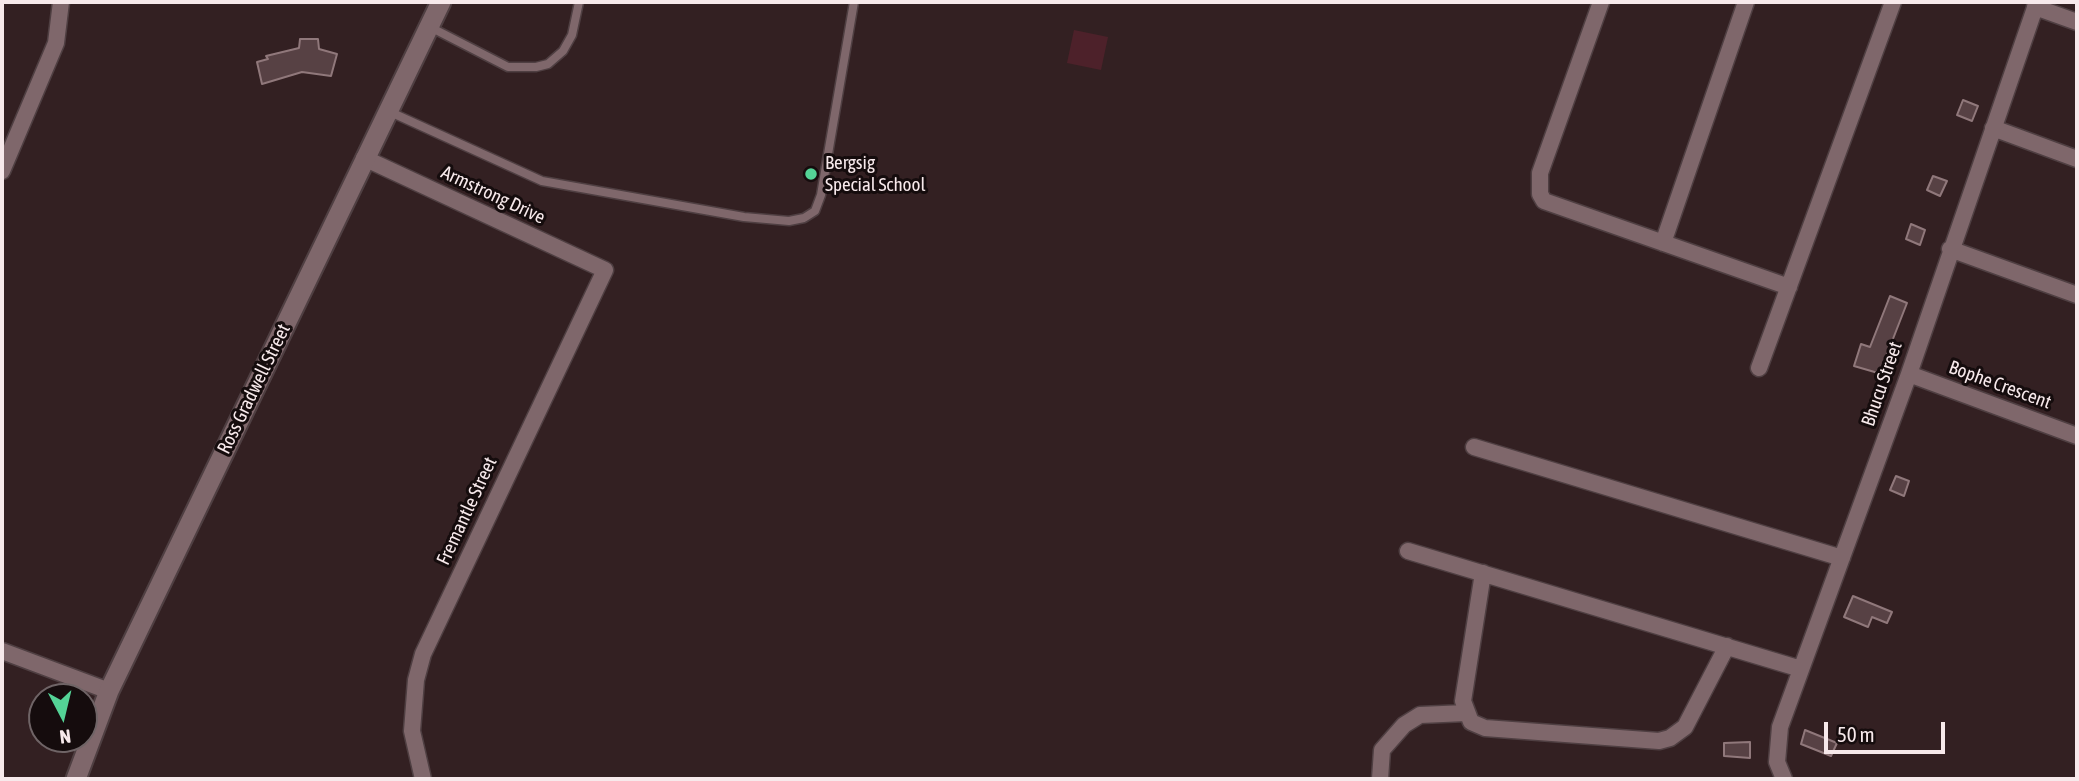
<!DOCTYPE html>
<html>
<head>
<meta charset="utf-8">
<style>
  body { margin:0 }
  #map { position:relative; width:2079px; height:781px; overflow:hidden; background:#332022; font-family:"Asap Condensed",sans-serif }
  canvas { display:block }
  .frame { position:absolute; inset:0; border:4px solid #f7e9eb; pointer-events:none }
  .north { position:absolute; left:28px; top:683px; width:70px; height:70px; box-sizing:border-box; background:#150c0d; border:2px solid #6f6466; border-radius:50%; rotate:173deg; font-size:19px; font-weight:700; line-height:28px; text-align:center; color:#f7e9eb }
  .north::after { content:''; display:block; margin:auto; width:24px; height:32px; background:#54d396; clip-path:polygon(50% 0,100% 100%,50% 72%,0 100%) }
  .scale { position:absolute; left:1824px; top:722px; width:121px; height:32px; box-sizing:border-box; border:4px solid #f7e9eb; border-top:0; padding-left:9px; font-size:21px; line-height:24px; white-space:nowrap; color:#f7e9eb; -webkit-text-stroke:5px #150c0d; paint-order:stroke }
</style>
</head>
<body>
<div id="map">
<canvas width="2079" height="781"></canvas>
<div class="frame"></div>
<div class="north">N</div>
<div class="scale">50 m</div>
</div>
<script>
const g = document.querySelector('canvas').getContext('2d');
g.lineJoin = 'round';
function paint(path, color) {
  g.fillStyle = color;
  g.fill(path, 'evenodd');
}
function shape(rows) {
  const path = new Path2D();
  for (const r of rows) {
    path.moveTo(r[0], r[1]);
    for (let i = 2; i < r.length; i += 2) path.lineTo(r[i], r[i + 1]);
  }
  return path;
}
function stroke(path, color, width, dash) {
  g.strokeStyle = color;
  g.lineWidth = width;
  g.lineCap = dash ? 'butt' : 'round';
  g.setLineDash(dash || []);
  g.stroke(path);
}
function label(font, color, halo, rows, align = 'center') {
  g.font = font + ' "Asap Condensed",sans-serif';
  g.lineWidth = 6;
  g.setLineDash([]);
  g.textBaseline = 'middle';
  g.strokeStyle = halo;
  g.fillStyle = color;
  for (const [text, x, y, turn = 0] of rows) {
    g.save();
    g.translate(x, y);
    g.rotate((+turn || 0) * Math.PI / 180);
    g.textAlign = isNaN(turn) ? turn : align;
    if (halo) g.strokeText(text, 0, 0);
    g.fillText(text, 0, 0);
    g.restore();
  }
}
paint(shape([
  [1074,30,1108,37,1101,70,1067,63]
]), '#4d212a');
const building = shape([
  [300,39,318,39,319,49,337,54,331,76,302,72,262,84,257,62,268,59,266,56,299,48,300,39],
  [1963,100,1978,106,1972,121,1957,115,1963,100],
  [1933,176,1947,181,1940,196,1927,190,1933,176],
  [1911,224,1925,230,1920,245,1906,239,1911,224],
  [1890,296,1907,303,1882,367,1878,373,1854,366,1861,344,1870,347,1890,296],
  [1896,476,1909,481,1904,496,1890,490,1896,476],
  [1853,596,1892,612,1887,623,1872,617,1868,627,1844,617,1853,596],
  [1805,730,1837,743,1831,756,1801,744,1805,730],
  [1750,742,1750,758,1724,756,1724,743,1750,742]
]);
paint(building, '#574144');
stroke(building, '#90787b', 2);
const service = shape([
  [430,27,508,67,536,67,548,64,563,51,572,35,579,2],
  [388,111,542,181,744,217,789,221,804,218,815,211,821,195,854,2]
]);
const minor = shape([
  [1601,2,1540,173,1540,194,1544,201,1789,287],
  [2035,7,2077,22],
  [1993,128,2077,159],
  [364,158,605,270,423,654,416,680,412,731,423,779],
  [2,171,56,43,61,2],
  [1663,243,1746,2],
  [1950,249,2077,295],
  [1759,368,1893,2],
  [1909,374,2077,436],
  [1474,447,1842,558],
  [1408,551,1801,669],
  [1483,573,1463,701,1471,722,1485,728,1659,741,1670,738,1685,727,1727,646],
  [2,651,109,691],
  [1380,779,1382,750,1404,725,1420,715,1466,713],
  [1784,779,1777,762,1780,727,1909,374,2037,2]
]);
const tertiary = shape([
  [76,779,109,691,441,2]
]);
stroke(service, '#4f3f42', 11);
stroke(minor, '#4f3f42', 19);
stroke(tertiary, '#4f3f42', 23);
stroke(service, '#7f676b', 8);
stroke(minor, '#7f676b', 16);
stroke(tertiary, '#7f676b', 19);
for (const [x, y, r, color] of [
  [811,174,7,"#54d396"]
]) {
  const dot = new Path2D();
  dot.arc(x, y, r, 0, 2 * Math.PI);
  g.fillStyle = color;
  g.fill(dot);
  stroke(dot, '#150c0d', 2.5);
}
label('19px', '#f7e9eb', '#150c0d', [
  ["Bergsig",825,163],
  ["Special School",825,185]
], 'left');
label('19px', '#f7e9eb', '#150c0d', [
  ["Armstrong Drive",493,195,25],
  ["Bhucu Street",1882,384,-71],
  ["Bophe Crescent",2000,385,20],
  ["Ross Gradwell Street",254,389,-64],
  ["Fremantle Street",467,511,-65]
]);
</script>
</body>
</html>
